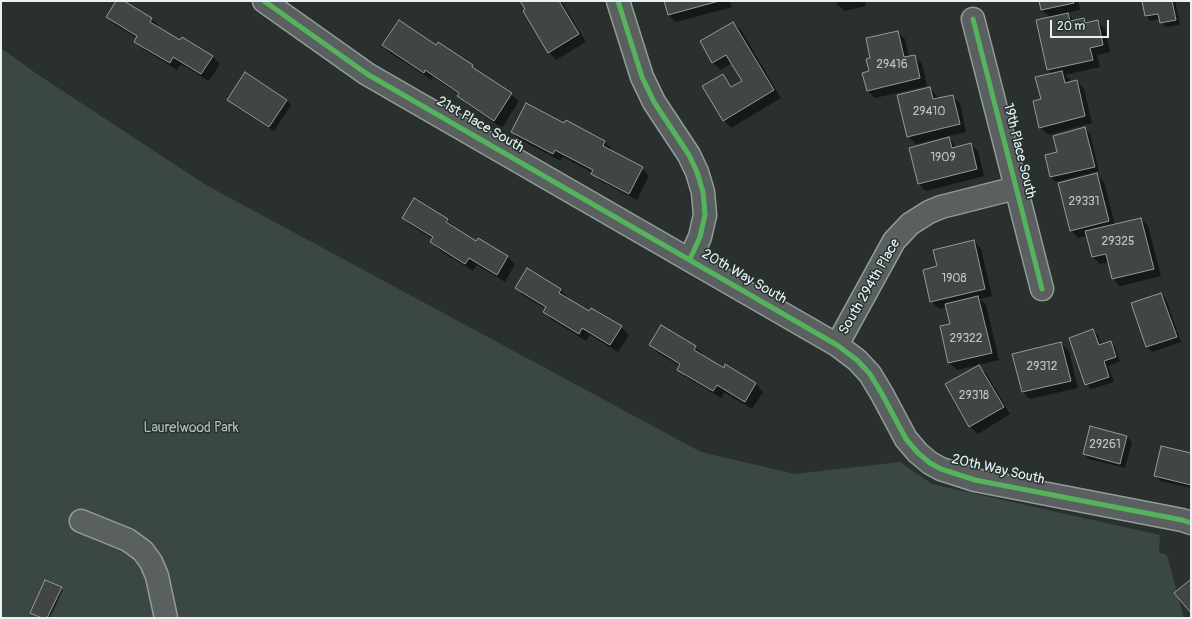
<!DOCTYPE html>
<html>
<head>
<meta charset="utf-8">
<style>
  body { margin:0 }
  #map { position:relative; width:1192px; height:619px; overflow:hidden; background:#29302d; font-family:Pangolin,sans-serif }
  canvas { display:block }
  .frame { position:absolute; inset:0; border:2px solid #e8f1f8; pointer-events:none }
  .scale { position:absolute; left:1050px; top:20px; width:59px; height:18px; box-sizing:border-box; border:2px solid #e8f1f8; border-top:0; padding-left:5px; font-size:12px; line-height:14px; white-space:nowrap; color:#e8f1f8; -webkit-text-stroke:3px #26332d; paint-order:stroke }
</style>
</head>
<body>
<div id="map">
<canvas width="1192" height="619"></canvas>
<div class="frame"></div>
<div class="scale">20 m</div>
</div>
<script>
const g = document.querySelector('canvas').getContext('2d');
g.lineJoin = 'round';
function paint(path, color) {
  g.fillStyle = color;
  g.fill(path, 'evenodd');
}
function shape(rows) {
  const path = new Path2D();
  for (const r of rows) {
    path.moveTo(r[0], r[1]);
    for (let i = 2; i < r.length; i += 2) path.lineTo(r[i], r[i + 1]);
  }
  return path;
}
function stroke(path, color, width, dash) {
  g.strokeStyle = color;
  g.lineWidth = width;
  g.lineCap = dash ? 'butt' : 'round';
  g.setLineDash(dash || []);
  g.stroke(path);
}
function label(font, color, halo, rows, align = 'center') {
  g.font = font + ' Pangolin,sans-serif';
  g.lineWidth = 3;
  g.setLineDash([]);
  g.textBaseline = 'middle';
  g.strokeStyle = halo;
  g.fillStyle = color;
  for (const [text, x, y, turn = 0] of rows) {
    g.save();
    g.translate(x, y);
    g.rotate((+turn || 0) * Math.PI / 180);
    g.textAlign = isNaN(turn) ? turn : align;
    if (halo) g.strokeText(text, 0, 0);
    g.fillText(text, 0, 0);
    g.restore();
  }
}
paint(shape([
  [1,48,37,74,206,185,701,452,795,474,900,462,932,484,1160,535,1159,553,1167,555,1184,618,1,618]
]), '#3b4743');
paint(shape([
  [117,1,122,1,152,19,159,26,158,28,181,41,212,56,220,64,209,81,181,64,177,70,143,49,135,41,137,38,115,25,107,17],
  [521,1,561,1,586,42,556,60,549,52],
  [665,1,730,1,732,7,676,22,668,15],
  [837,1,865,1,866,6,845,11,837,4],
  [1040,1,1078,1,1080,10,1067,13,1075,21,1083,19,1088,23,1097,21,1105,29,1110,52,1097,55,1100,67,1065,75,1070,79,1070,83,1077,81,1084,89,1092,123,1048,135,1040,127,1042,100,1052,74,1048,70,1037,21,1051,18,1042,10],
  [1143,1,1175,1,1180,25,1166,27,1161,22,1160,19,1151,21,1146,16],
  [733,23,741,30,781,98,731,128,724,120,723,75,733,87,743,82,732,63,721,70,713,63,701,42],
  [897,32,905,39,909,57,914,56,922,64,927,86,875,98,867,90,871,59],
  [383,45,436,46,472,66,480,74,511,94,519,101,502,128,466,103,458,95,459,95,433,77,432,80,390,53],
  [930,88,937,96,938,99,952,96,960,103,966,132,916,144,908,136],
  [228,100,286,100,291,105,274,131,233,105],
  [566,122,605,142,612,150,611,152,642,168,649,176,637,200,600,181,593,173,563,157,561,161,519,139,512,132,564,125],
  [1085,129,1090,134,1099,171,1056,182,1051,177,1046,156,1058,153],
  [949,138,956,147,971,144,978,151,984,176,926,191,919,184,910,148],
  [1097,174,1104,182,1115,225,1141,219,1148,226,1161,276,1120,286,1113,279,1109,262,1100,264,1093,257,1087,236,1078,238,1071,230],
  [403,218,447,220,455,227,454,228,476,242,478,239,508,257,515,264,505,282,477,265,473,271,439,250,431,242,433,239,410,225],
  [974,241,981,249,992,296,980,299,986,305,999,360,957,370,949,363,951,324,947,307,939,309,931,301,938,267],
  [527,270,561,290,568,297,567,299,590,312,621,327,629,335,618,352,590,335,586,341,552,320,544,312,546,309,524,296,516,288],
  [1161,294,1166,299,1181,342,1152,352,1147,347,1132,304],
  [1093,330,1098,335,1101,345,1110,342,1115,347,1120,361,1108,366,1114,382,1091,389,1086,384],
  [1061,343,1069,351,1078,388,1030,399,1023,392],
  [650,345,695,347,703,354,702,356,724,369,726,366,756,384,763,392,752,409,724,392,721,398,686,377,678,369,680,366,658,353],
  [978,366,986,373,1010,414,978,434,970,426],
  [1127,437,1132,442,1125,468,1089,459,1084,454],
  [1191,454,1191,488,1161,481,1156,476],
  [61,588,63,590,50,618,41,618,31,612]
]), '#0007');
const building = shape([
  [116,1,124,1,152,18,150,22,180,40,182,37,213,56,201,74,173,57,170,63,134,42,137,36,106,17,116,1],
  [520,1,559,1,579,34,548,53,523,11,525,9,520,1],
  [664,1,719,1,668,15,664,1],
  [1039,1,1073,1,1074,3,1041,10,1039,1],
  [1142,1,1172,1,1176,20,1160,23,1158,14,1145,16,1142,1],
  [1068,13,1070,21,1084,18,1085,23,1098,20,1103,45,1090,48,1093,60,1047,70,1036,20,1068,13],
  [399,20,436,45,438,42,473,65,472,67,512,93,494,121,457,96,459,93,425,70,424,73,382,45,399,20],
  [733,22,774,90,723,121,702,86,723,74,731,87,742,81,726,55,712,63,700,41,733,22],
  [898,31,904,57,915,55,920,78,867,91,862,73,869,71,866,59,870,58,866,38,898,31],
  [1062,71,1065,83,1077,80,1085,116,1039,128,1033,101,1041,99,1035,77,1062,71],
  [245,72,287,100,269,127,227,100,245,72],
  [930,87,933,99,953,95,960,124,907,137,897,95,930,87],
  [526,103,564,123,566,120,605,141,603,146,643,167,629,194,591,174,593,170,555,150,553,154,511,132,526,103],
  [1085,127,1095,167,1050,177,1045,155,1057,152,1053,136,1085,127],
  [949,137,952,148,971,143,977,169,918,184,909,148,949,137],
  [1097,173,1109,221,1070,231,1058,183,1097,173],
  [414,198,448,219,446,222,476,241,478,238,508,256,497,275,469,258,465,264,430,242,433,237,402,218,414,198],
  [1141,218,1154,269,1112,279,1106,254,1092,257,1085,231,1141,218],
  [974,240,985,289,930,302,923,270,937,266,933,250,974,240],
  [527,268,561,289,559,293,589,311,591,308,622,326,610,345,582,328,579,334,543,312,546,307,515,288,527,268],
  [1161,293,1177,337,1146,347,1131,303,1161,293],
  [978,296,992,353,948,363,940,326,950,324,945,304,978,296],
  [661,325,696,346,694,350,724,368,725,364,756,383,745,402,717,385,713,391,677,370,680,364,649,345,661,325],
  [1093,329,1099,345,1111,341,1116,357,1104,361,1109,377,1085,385,1069,338,1093,329],
  [1061,342,1071,381,1022,392,1012,354,1061,342],
  [979,365,1004,407,969,427,945,384,979,365],
  [1090,426,1127,436,1120,464,1083,454,1090,426],
  [1161,446,1191,453,1191,485,1154,476,1161,446],
  [1191,579,1191,613,1174,593,1191,579],
  [45,580,62,587,47,618,42,618,30,613,45,580]
]);
paint(building, '#414644');
stroke(building, '#959a9a', 1);
const minor = shape([
  [264,1,367,74,837,345,857,360,870,374,882,394,906,439,918,453,930,463,941,469,975,480,1182,520,1191,523],
  [618,1,642,77,654,102,689,155,697,172,703,192,705,215,700,237,690,259],
  [973,19,1042,289],
  [837,345,894,241,910,224,929,212,941,207,1016,188],
  [81,521,128,540,143,551,151,562,157,576,166,618]
]);
stroke(minor, '#959a9a', 25);
stroke(minor, '#5a6060', 22);
stroke(shape([
  [264,1,367,74,837,345,857,360,870,374,882,394,906,439,918,453,930,463,941,469,975,480,1182,520,1191,523],
  [618,1,642,77,654,102,689,155,697,172,703,192,705,215,700,237,690,259],
  [973,19,1042,289]
]), '#56b35d', 5);
label('12px', '#bec6cb', null, [
  ["29416",892,65],
  ["29410",929,112],
  ["1909",943,158],
  ["29331",1084,202],
  ["29325",1118,242],
  ["1908",954,279],
  ["29322",966,339],
  ["29312",1042,367],
  ["29318",974,396],
  ["29261",1105,445]
]);
label('14px', '#e8f1f8', '#26332d', [
  ["21st Place South",480,125,30],
  ["19th Place South",1019,151,76],
  ["20th Way South",744,277,30],
  ["South 294th Place",870,287,-60],
  ["20th Way South",998,470,13]
]);
label('14px', '#b5bfc3', '#26332d', [
  ["Laurelwood Park",191,428]
]);
</script>
</body>
</html>
